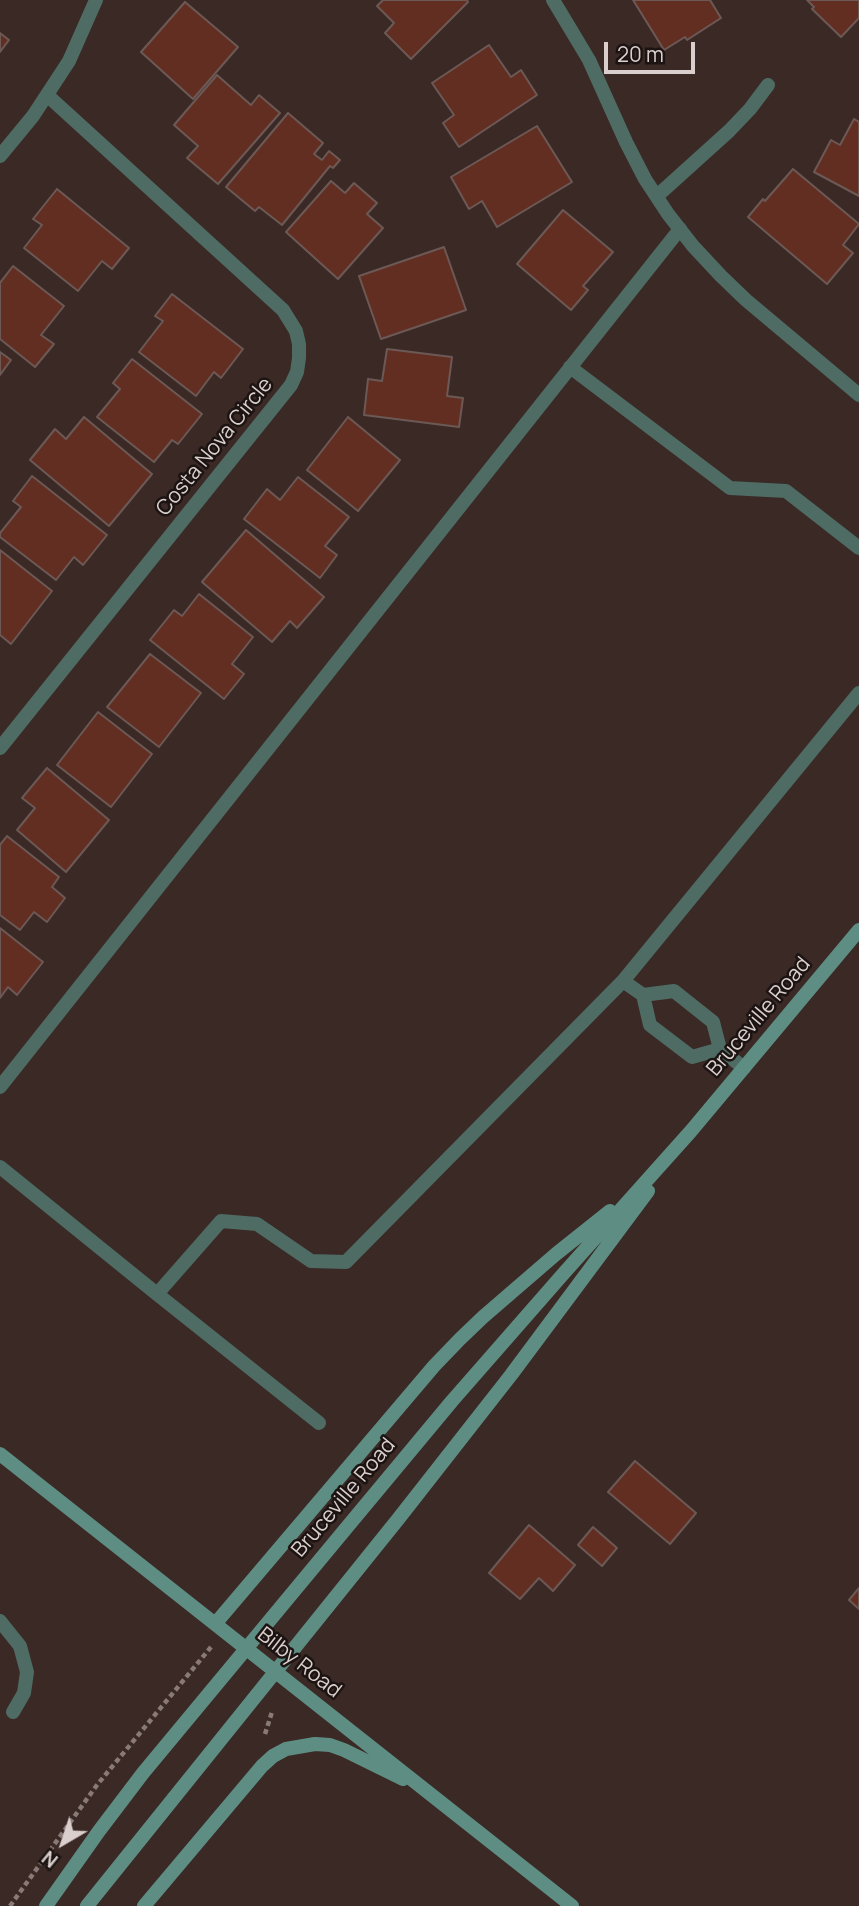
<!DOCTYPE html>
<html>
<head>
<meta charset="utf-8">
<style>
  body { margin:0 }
  #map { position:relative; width:859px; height:1906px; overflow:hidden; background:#3a2925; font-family:Manrope,sans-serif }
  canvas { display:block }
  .north { position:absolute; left:28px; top:1808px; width:70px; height:70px; -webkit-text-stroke:5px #1c1412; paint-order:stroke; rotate:219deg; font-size:19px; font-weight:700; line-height:28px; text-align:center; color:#dacfcc }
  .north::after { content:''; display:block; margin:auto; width:24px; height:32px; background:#dacfcc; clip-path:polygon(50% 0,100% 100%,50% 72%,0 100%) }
  .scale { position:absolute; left:604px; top:42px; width:91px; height:32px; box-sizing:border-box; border:4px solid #dacfcc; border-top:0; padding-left:9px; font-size:21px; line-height:24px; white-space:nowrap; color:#dacfcc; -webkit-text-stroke:5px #1c1412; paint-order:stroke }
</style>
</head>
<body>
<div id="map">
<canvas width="859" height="1906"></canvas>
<div class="north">N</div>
<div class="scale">20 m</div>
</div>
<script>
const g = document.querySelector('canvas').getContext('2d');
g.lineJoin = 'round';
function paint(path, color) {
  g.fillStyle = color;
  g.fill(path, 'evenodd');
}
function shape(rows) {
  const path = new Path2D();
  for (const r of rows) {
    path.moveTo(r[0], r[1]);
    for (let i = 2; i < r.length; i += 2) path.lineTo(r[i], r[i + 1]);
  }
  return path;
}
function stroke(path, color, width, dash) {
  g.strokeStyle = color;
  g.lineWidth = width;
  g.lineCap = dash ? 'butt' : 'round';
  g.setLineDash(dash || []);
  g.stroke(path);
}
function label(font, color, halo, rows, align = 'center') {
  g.font = font + ' Manrope,sans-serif';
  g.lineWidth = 5;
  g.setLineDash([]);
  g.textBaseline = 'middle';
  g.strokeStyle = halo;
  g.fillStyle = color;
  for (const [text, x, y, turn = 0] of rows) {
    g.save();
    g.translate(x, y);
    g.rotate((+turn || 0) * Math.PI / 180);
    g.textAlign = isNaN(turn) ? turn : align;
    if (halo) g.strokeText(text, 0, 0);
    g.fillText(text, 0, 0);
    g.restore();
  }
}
const building = shape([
  [383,0,467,0,468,2,411,59,385,33,394,23,377,6,383,0],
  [633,0,710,0,721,18,687,40,685,37,664,50,633,0],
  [807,0,859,0,859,18,841,37,812,9,814,7,807,0],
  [185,2,238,47,193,99,141,52,185,2],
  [0,33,9,40,0,52,0,33],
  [489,45,511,77,521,70,537,95,459,147,443,123,454,115,432,83,489,45],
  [217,75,251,105,259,95,280,113,218,184,187,158,198,146,174,125,217,75],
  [288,113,323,143,314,154,322,160,329,151,340,160,333,168,330,166,282,225,259,207,255,211,226,187,288,113],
  [854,119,859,122,859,196,814,172,831,140,840,145,854,119],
  [537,126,572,182,497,227,482,201,469,209,451,177,537,126],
  [793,169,859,224,843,245,853,253,827,284,748,217,763,199,765,201,793,169],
  [331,181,345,193,354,183,377,203,367,214,383,228,338,279,286,232,331,181],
  [57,189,129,248,112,269,102,261,78,291,24,248,42,225,33,219,57,189],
  [563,210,613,252,583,286,588,290,571,310,517,264,563,210],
  [444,247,466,310,381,339,359,276,444,247],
  [13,266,64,306,41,335,54,344,35,367,0,339,0,283,13,266],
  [172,294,243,349,221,378,214,372,196,396,139,352,163,321,155,316,172,294],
  [387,349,452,357,447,396,463,398,459,427,364,415,368,379,382,381,387,349],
  [0,352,11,360,0,375,0,352],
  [132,359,202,414,178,444,172,440,154,462,97,417,120,389,113,383,132,359],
  [84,417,152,474,109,526,30,460,55,429,66,439,84,417],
  [348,417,400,460,358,511,307,470,348,417],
  [32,476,107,535,83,565,74,557,56,580,0,537,0,533,21,507,13,501,32,476],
  [298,477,349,517,325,546,337,555,320,578,244,519,267,489,280,500,298,477],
  [246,530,324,597,297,628,290,621,272,642,202,582,246,530],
  [0,550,52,591,11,644,0,635,0,550],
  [199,594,253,637,232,664,244,674,224,699,150,640,174,610,182,616,199,594],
  [150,654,201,693,159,747,107,707,150,654],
  [98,712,152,754,111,807,57,765,98,712],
  [47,768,109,820,66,872,17,830,35,808,22,798,47,768],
  [7,836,59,877,52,887,65,898,47,922,34,912,20,930,0,915,0,845,7,836],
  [0,928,43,962,17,995,8,987,0,998,0,928],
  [635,1461,696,1513,670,1544,608,1492,635,1461],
  [529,1525,575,1565,553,1591,539,1578,520,1599,489,1573,529,1525],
  [593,1527,617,1548,602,1566,578,1545,593,1527],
  [859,1588,859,1609,849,1600,859,1588]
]);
paint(building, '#632e22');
stroke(building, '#6c5955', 2);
stroke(shape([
  [265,1734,272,1712],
  [10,1906,97,1785,211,1647]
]), '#887a77', 4.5, [5, 3.5]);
stroke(shape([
  [570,367,730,488,786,491,859,548],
  [623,981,859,693],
  [720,1049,692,1057,650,1025,643,995,674,991,713,1022,720,1049,744,1068],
  [0,1087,680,229],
  [0,1167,157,1294,221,1221,257,1224,311,1261,346,1262,623,981,643,995],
  [157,1294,319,1423],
  [0,1621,20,1646,27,1672,24,1693,13,1712]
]), '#4e6b64', 14);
stroke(shape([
  [553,0,589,60,626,142,645,179,668,214,693,246,721,276,746,300,859,395],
  [0,156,33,116,69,61,96,0],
  [657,196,729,131,750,109,768,85],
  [0,748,291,385,297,372,299,358,299,344,296,331,283,310,47,95]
]), '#4e6b64', 14);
stroke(shape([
  [0,1454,572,1906],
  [215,1624,434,1366,460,1339,483,1317,556,1254,610,1211],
  [46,1906,99,1831,143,1773,343,1532,452,1401,564,1273,691,1131,859,930],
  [87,1906,399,1518,511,1375,648,1191],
  [144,1906,262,1766,273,1756,286,1749,315,1744,330,1745,344,1750,403,1779]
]), '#5e8e83', 14);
label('21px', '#dacfcc', '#1c1412', [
  ["Costa Nova Circle",215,447,-51],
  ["Bruceville Road",759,1017,-50],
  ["Bruceville Road",344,1498,-50],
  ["Bilby Road",299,1663,38]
]);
</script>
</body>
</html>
